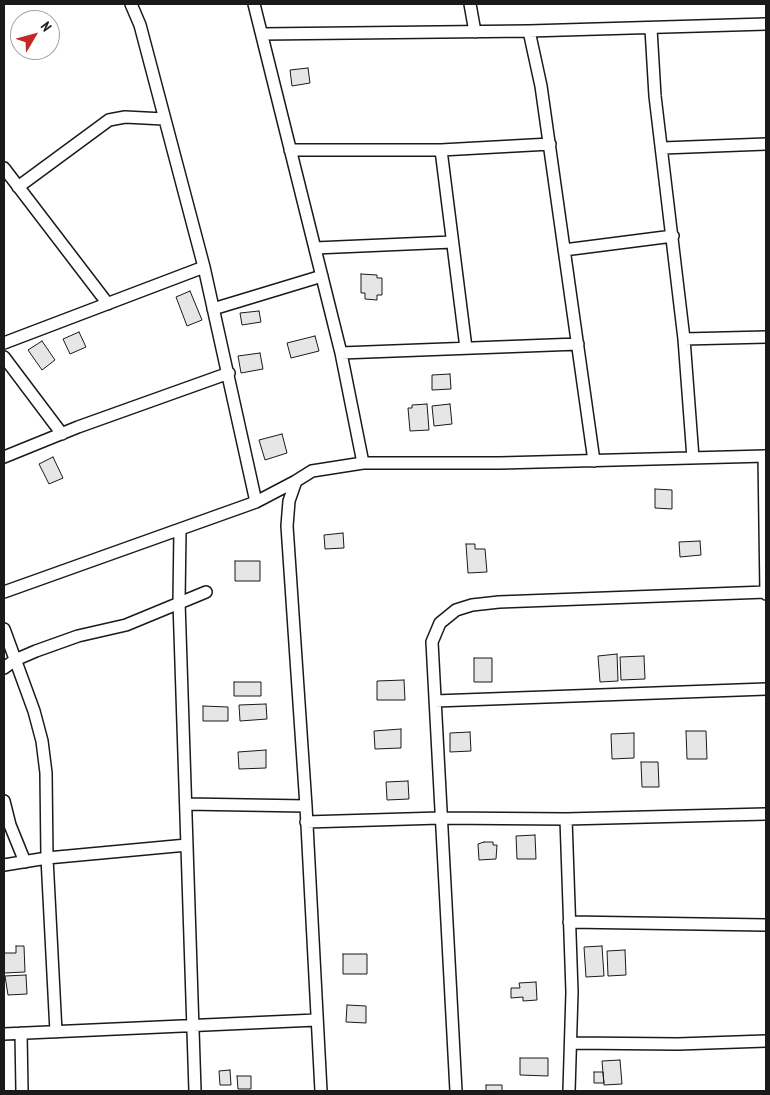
<!DOCTYPE html>
<html>
<head>
<meta charset="utf-8">
<style>
  body { margin:0 }
  #map { position:relative; width:770px; height:1095px; overflow:hidden; background:#fff; font-family:"PT Sans Narrow",sans-serif }
  canvas { display:block }
  .frame { position:absolute; inset:0; border:5px solid #1a1a1a; pointer-events:none }
  .north { position:absolute; left:10px; top:10px; width:50px; height:50px; box-sizing:border-box; background:#fff; border:1px solid #a3a3a3; border-radius:50%; rotate:53deg; font-size:14px; font-weight:700; line-height:20px; text-align:center; color:#1a1a1a }
  .north::after { content:''; display:block; margin:auto; width:18px; height:22px; background:#c62828; clip-path:polygon(50% 0,100% 100%,50% 72%,0 100%) }
</style>
</head>
<body>
<div id="map">
<canvas width="770" height="1095"></canvas>
<div class="frame"></div>
<div class="north">N</div>
</div>
<script>
const g = document.querySelector('canvas').getContext('2d');
g.lineJoin = 'round';
function paint(path, color) {
  g.fillStyle = color;
  g.fill(path, 'evenodd');
}
function shape(rows) {
  const path = new Path2D();
  for (const r of rows) {
    path.moveTo(r[0], r[1]);
    for (let i = 2; i < r.length; i += 2) path.lineTo(r[i], r[i + 1]);
  }
  return path;
}
function stroke(path, color, width, dash) {
  g.strokeStyle = color;
  g.lineWidth = width;
  g.lineCap = dash ? 'butt' : 'round';
  g.setLineDash(dash || []);
  g.stroke(path);
}
const building = shape([
  [308,68,310,83,292,86,290,70,308,68],
  [361,274,377,275,377,278,382,278,382,295,377,295,377,300,365,299,365,293,361,293,361,274],
  [190,291,202,320,187,326,176,297,190,291],
  [259,311,261,322,242,325,240,313,259,311],
  [79,332,86,347,70,354,63,339,79,332],
  [315,336,319,351,291,358,287,343,315,336],
  [42,341,55,360,42,370,28,350,42,341],
  [260,353,263,369,241,373,238,356,260,353],
  [450,374,451,389,432,390,432,375,450,374],
  [427,404,429,430,410,431,408,408,412,408,412,405,427,404],
  [450,404,452,424,434,426,432,406,450,404],
  [282,434,287,453,265,460,259,440,282,434],
  [53,457,63,478,49,484,39,464,53,457],
  [655,489,672,490,672,509,655,508,655,489],
  [343,533,344,548,325,549,324,535,343,533],
  [700,541,701,555,680,557,679,542,700,541],
  [466,544,475,544,475,549,485,549,487,572,468,573,466,544],
  [235,561,260,561,260,581,235,581,235,561],
  [617,654,618,681,600,682,598,656,617,654],
  [644,656,645,679,621,680,620,657,644,656],
  [474,658,492,658,492,682,474,682,474,658],
  [404,680,405,700,377,700,377,681,404,680],
  [234,682,261,682,261,696,234,696,234,682],
  [266,704,267,719,240,721,239,705,266,704],
  [203,706,228,707,228,721,203,721,203,706],
  [401,729,401,748,375,749,374,731,401,729],
  [686,731,706,731,707,759,687,759,686,731],
  [470,732,471,751,450,752,450,733,470,732],
  [634,733,634,758,612,759,611,734,634,733],
  [266,750,266,768,239,769,238,752,266,750],
  [641,762,658,762,659,787,642,787,641,762],
  [408,781,409,799,387,800,386,782,408,781],
  [535,835,536,859,517,859,516,836,535,835],
  [484,842,493,842,493,845,497,845,496,859,479,860,478,844,484,842],
  [16,946,24,946,25,972,4,973,4,953,16,953,16,946],
  [602,946,604,976,586,977,584,947,602,946],
  [625,950,626,975,608,976,607,951,625,950],
  [343,954,367,954,367,974,343,974,343,954],
  [26,975,27,994,8,995,5,976,26,975],
  [536,982,537,1000,523,1001,523,997,511,998,511,988,520,988,519,983,536,982],
  [347,1005,366,1006,366,1023,346,1022,347,1005],
  [520,1058,548,1058,548,1076,520,1075,520,1058],
  [620,1060,622,1084,604,1085,602,1061,620,1060],
  [230,1070,231,1085,220,1085,219,1071,230,1070],
  [594,1072,603,1072,604,1083,594,1083,594,1072],
  [237,1076,251,1076,251,1089,238,1089,237,1076],
  [486,1085,502,1085,502,1091,486,1091,486,1085]
]);
paint(building, '#e6e6e6');
stroke(building, '#1a1a1a', 1);
const minor = shape([
  [131,4,140,25,204,267,256,502],
  [254,4,341,353,363,463],
  [470,4,475,32],
  [651,29,655,96,684,339,693,458],
  [529,31,541,86,594,461],
  [262,34,529,31,766,24],
  [663,148,766,144],
  [290,150,441,150,550,144],
  [441,150,466,348],
  [4,168,108,304],
  [18,187,109,120,125,117,164,119],
  [315,248,452,242],
  [564,250,673,236],
  [213,309,322,276],
  [684,339,766,337],
  [4,343,204,267],
  [341,353,578,344],
  [4,357,62,434],
  [764,456,766,594],
  [4,457,78,427,229,373],
  [180,530,179,602,195,1091],
  [4,592,256,502,296,481],
  [4,629,34,711,42,741,46,773,47,858,56,1032],
  [4,668,15,660,36,651,78,636,126,625,206,592],
  [435,701,766,689],
  [4,801,10,825,25,862],
  [186,804,306,806],
  [566,819,572,992,569,1091],
  [306,822,440,818,566,819,766,814],
  [4,865,47,858,187,845],
  [569,922,766,925],
  [21,1033,22,1091],
  [4,1034,316,1020],
  [571,1043,678,1044,766,1041],
  [321,1091,306,806,287,526,289,501,296,481,312,471,363,463,500,463,766,456],
  [456,1091,432,642,440,623,456,610,472,605,499,602,766,592]
]);
stroke(minor, '#1a1a1a', 14);
stroke(minor, '#fff', 11);
</script>
</body>
</html>
